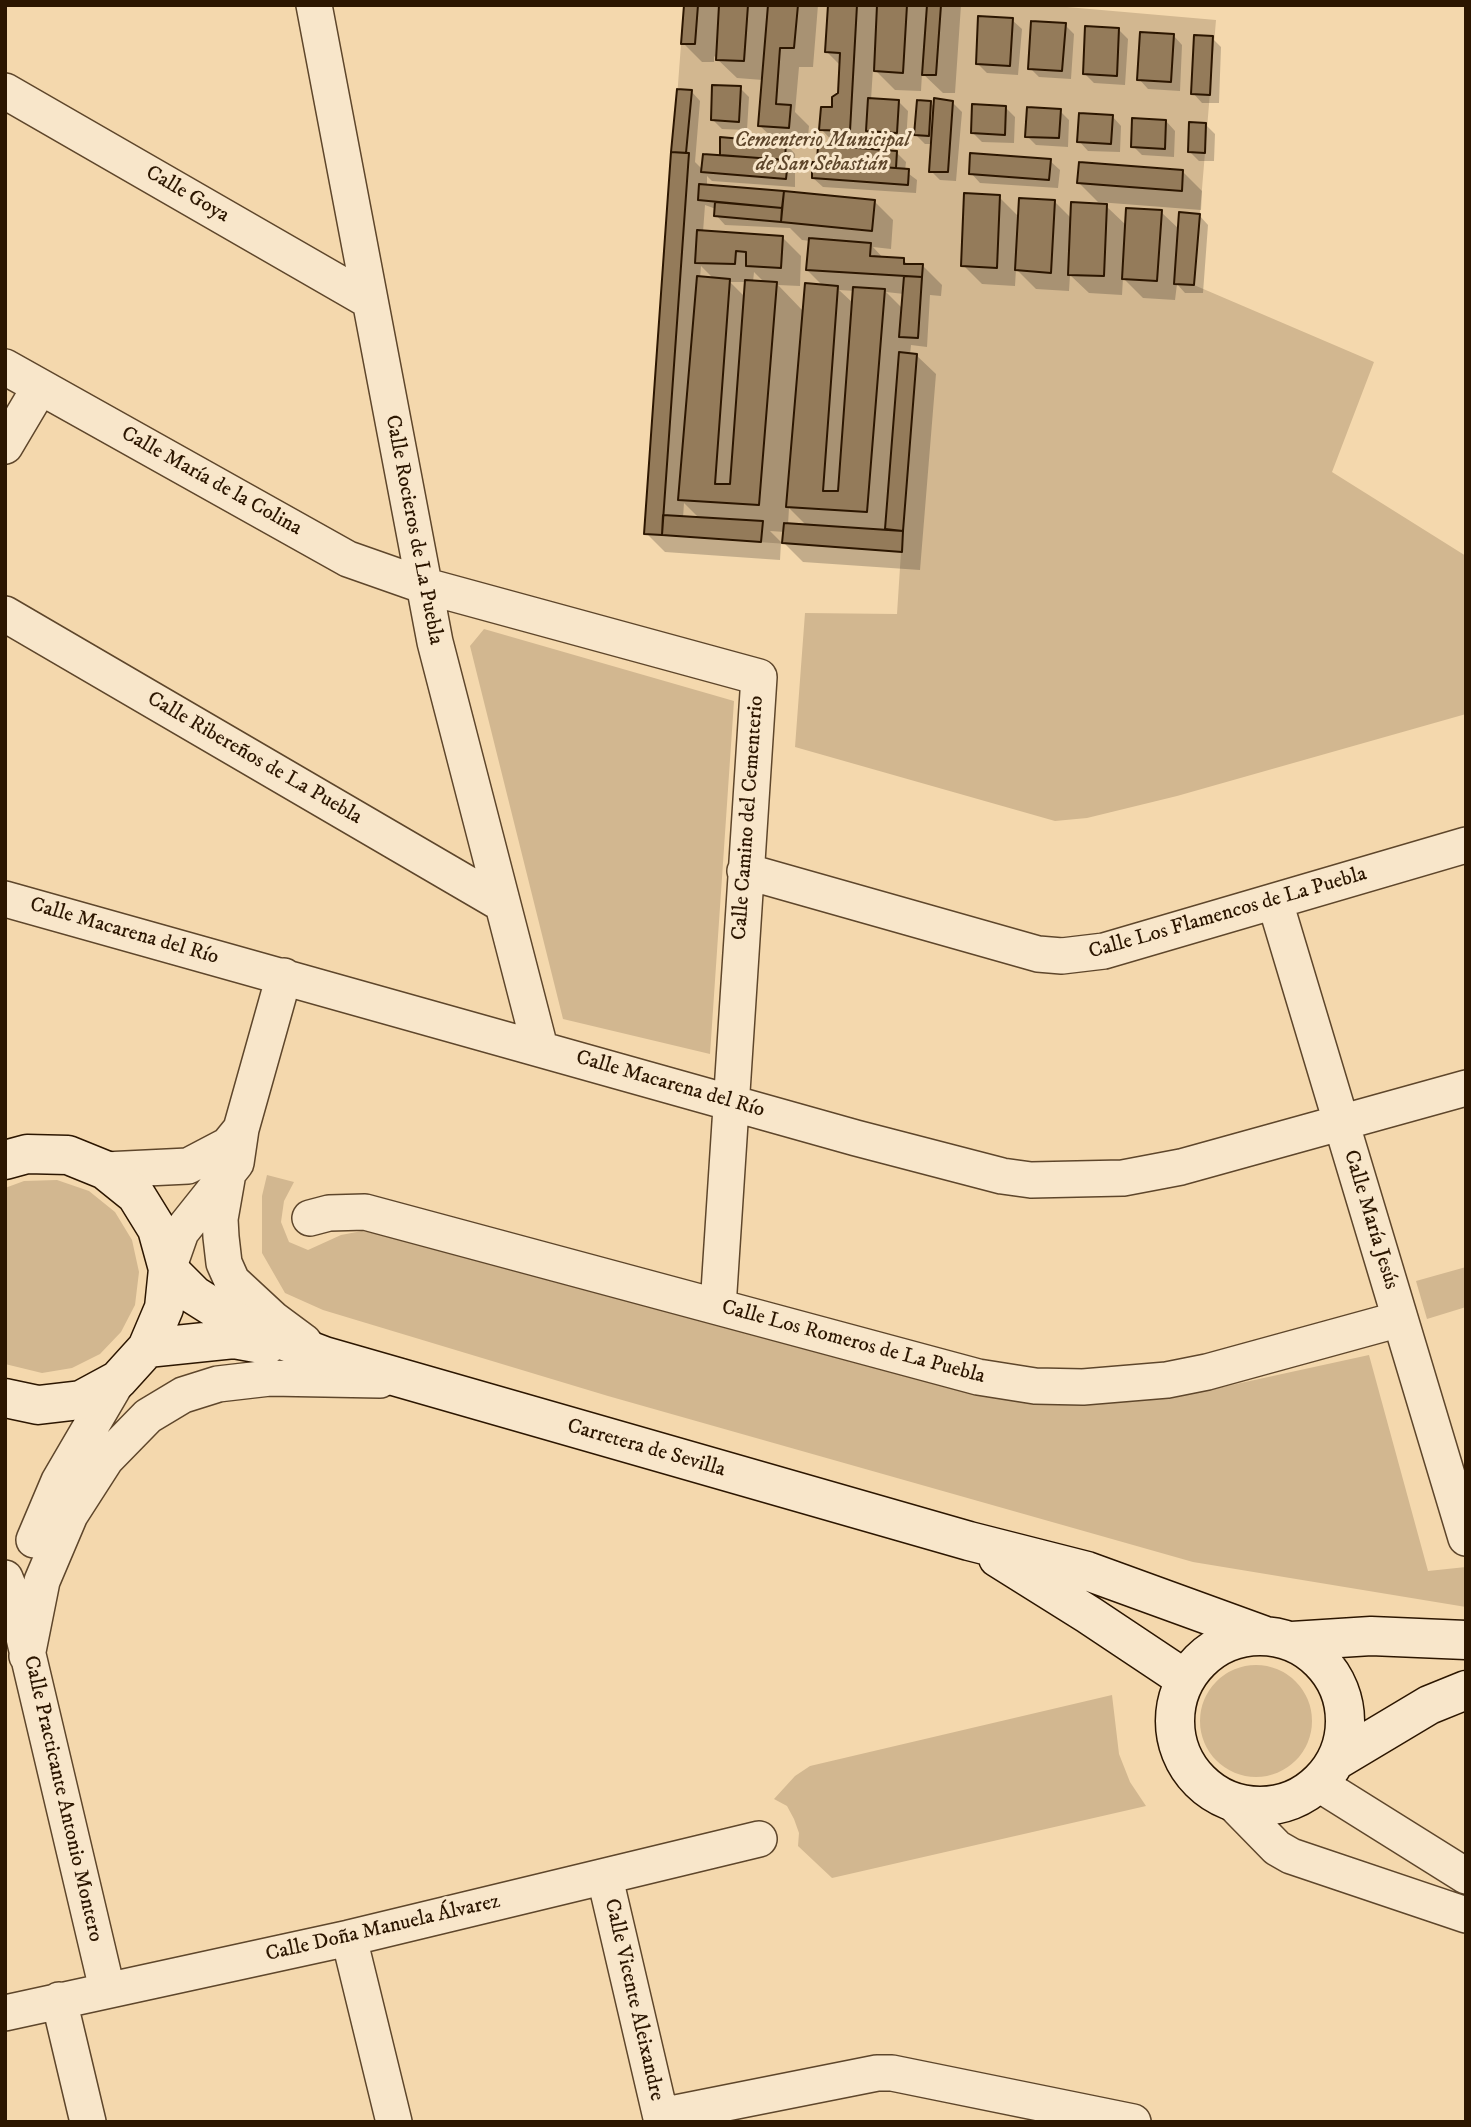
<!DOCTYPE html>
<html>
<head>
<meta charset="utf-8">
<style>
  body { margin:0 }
  #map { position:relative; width:1471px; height:2127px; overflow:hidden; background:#f4d8ad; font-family:"IM FELL DW Pica",serif }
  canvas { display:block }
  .frame { position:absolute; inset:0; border:7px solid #2c1600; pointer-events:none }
</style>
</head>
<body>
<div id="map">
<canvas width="1471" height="2127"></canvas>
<div class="frame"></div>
</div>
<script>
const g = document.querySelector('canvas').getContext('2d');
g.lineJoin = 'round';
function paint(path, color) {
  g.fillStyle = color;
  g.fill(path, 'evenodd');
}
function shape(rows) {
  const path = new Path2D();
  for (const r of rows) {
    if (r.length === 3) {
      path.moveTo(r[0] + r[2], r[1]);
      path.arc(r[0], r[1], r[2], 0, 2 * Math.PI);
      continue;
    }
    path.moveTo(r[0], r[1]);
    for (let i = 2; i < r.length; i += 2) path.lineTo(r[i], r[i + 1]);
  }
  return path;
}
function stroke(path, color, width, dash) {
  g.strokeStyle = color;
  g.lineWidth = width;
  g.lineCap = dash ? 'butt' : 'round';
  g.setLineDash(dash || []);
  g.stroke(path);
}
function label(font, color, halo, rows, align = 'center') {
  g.font = font + ' "IM FELL DW Pica",serif';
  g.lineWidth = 6;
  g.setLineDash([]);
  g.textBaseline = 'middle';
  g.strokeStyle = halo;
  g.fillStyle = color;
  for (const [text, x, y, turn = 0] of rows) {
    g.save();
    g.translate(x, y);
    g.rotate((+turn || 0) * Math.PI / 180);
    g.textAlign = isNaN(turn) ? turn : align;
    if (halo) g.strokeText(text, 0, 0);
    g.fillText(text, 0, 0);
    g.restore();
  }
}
paint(shape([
  [684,5,1044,5,1216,20,1194,285,1374,362,1332,472,1466,556,1466,714,1177,796,1087,818,1055,821,795,747,805,613,897,614,901,552,644,534],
  [484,629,734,701,710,1054,563,1019,470,646],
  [267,1175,294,1182,284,1201,281,1222,289,1242,308,1250,341,1235,362,1231,385,1235,980,1394,1042,1404,1172,1398,1369,1355,1428,1571,1466,1567,1466,1607,1193,1562,608,1396,323,1310,285,1293,262,1253,262,1196],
  [57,1180,89,1191,115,1212,132,1240,139,1272,135,1305,121,1332,100,1354,72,1368,42,1373,5,1364,5,1188,24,1181],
  [1466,1267,1466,1307,1427,1319,1416,1281],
  [1256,1721,56],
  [1112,1695,1119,1754,1130,1782,1146,1806,832,1878,798,1846,799,1833,794,1819,787,1806,774,1799,795,1776,810,1766]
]), '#d2b790');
paint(shape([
  [686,5,818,5,813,67,799,67,795,112,809,126,807,147,787,145,795,154,795,187,712,181,707,176,707,186,874,201,893,220,891,249,873,247,884,259,903,260,910,266,923,266,942,285,941,296,930,295,927,347,911,345,910,355,916,355,936,374,920,570,803,562,784,543,785,532,770,531,781,542,780,560,665,552,646,533,691,91,700,101,695,162,703,170,722,157,722,138,778,143,760,126,763,80,737,78,714,56,714,62,702,62,683,43],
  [705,205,716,209,716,215,725,225,790,228,802,240,810,241,807,270,824,287,804,312,778,285,800,286,801,256,782,237,703,232],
  [701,266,714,279,700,278],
  [754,272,765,283,753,282],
  [730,282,747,282,745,297],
  [839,290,855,291,854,304],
  [886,292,904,294,903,309],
  [684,503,700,519,683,518],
  [789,508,807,526,788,525],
  [829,5,961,5,955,93,943,93,922,73,921,91,895,90,873,68,871,100,899,102,908,111,906,141,877,139,869,131,868,151,897,153,906,162,905,171,917,180,916,193,823,187,813,178,819,165,840,149,821,129,839,94,841,66,826,51],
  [1012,20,1022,29,1018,75,987,73,978,64],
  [1065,25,1074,34,1071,79,1039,77,1030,68],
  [1119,30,1128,39,1125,85,1094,83,1084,73],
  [1173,35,1182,45,1180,91,1148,89,1139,79],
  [1212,38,1221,47,1219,103,1202,103,1193,93],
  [740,88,749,97,747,130,722,129,713,120],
  [930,102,935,108,952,102,962,112,956,181,940,180,931,171,933,144,925,144,916,135],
  [1006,108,1015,117,1014,143,982,142,973,133],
  [1060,111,1069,120,1068,147,1036,145,1027,136],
  [1112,116,1121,126,1120,152,1088,151,1079,141],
  [1166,121,1175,131,1174,157,1142,155,1133,146],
  [1206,125,1215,134,1214,161,1199,161,1190,152],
  [1050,161,1060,170,1058,188,980,183,971,173],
  [1183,172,1202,191,1201,210,1098,202,1079,183],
  [999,197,1019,217,1054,201,1072,219,1106,206,1127,226,1161,212,1180,230,1199,215,1208,225,1203,293,1185,293,1177,284,1175,300,1143,298,1123,278,1122,295,1089,293,1070,275,1069,291,1036,289,1016,269,1015,286,982,284,963,265]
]), '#0003');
const building = shape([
  [684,5,698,5,695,44,681,44,684,5],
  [719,5,748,5,744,61,716,60,719,5],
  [768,5,798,5,794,48,780,48,776,104,791,105,789,128,758,126,768,5],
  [828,5,857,5,850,131,819,130,821,107,832,107,832,97,838,93,840,53,825,52,828,5],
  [877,5,907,5,903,73,874,71,877,5],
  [927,5,941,5,936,75,922,75,927,5],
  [978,16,1013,18,1010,66,976,64,978,16],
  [1031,21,1066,23,1062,71,1028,69,1031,21],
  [1085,26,1119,28,1117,76,1083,74,1085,26],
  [1140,32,1174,34,1171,82,1137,80,1140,32],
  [1194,35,1213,36,1210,95,1191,94,1194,35],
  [712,85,741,86,739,122,711,120,712,85],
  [677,89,692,90,686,153,671,152,677,89],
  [868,98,899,100,897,133,866,131,868,98],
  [934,98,953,101,948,172,929,172,934,98],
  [917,100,931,101,929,136,914,135,917,100],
  [972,104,1006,106,1005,135,971,133,972,104],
  [1027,107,1061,109,1059,138,1025,137,1027,107],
  [1079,113,1113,115,1111,144,1077,142,1079,113],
  [1132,118,1166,120,1165,149,1131,147,1132,118],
  [1189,122,1206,123,1205,153,1188,152,1189,122],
  [720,137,786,143,785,160,720,155,720,137],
  [818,145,897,151,896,168,817,163,818,145],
  [671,152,689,153,662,535,644,534,671,152],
  [970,153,1051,159,1049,180,969,174,970,153],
  [703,154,788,160,786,179,701,172,703,154],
  [812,162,909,169,908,185,812,178,812,162],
  [1079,162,1183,170,1182,191,1077,183,1079,162],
  [699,184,784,191,782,208,698,200,699,184],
  [784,191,875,200,872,231,781,222,784,191],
  [964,193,1000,195,997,268,961,266,964,193],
  [1019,198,1055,200,1051,273,1015,270,1019,198],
  [715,202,782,208,781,222,714,216,715,202],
  [1071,202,1107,204,1104,276,1068,275,1071,202],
  [1126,208,1162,210,1157,281,1122,279,1126,208],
  [1179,212,1200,214,1194,285,1174,284,1179,212],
  [697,230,783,236,781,268,746,266,746,252,736,251,735,264,695,263,697,230],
  [809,238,871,243,870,256,904,258,904,264,923,264,922,277,806,270,809,238],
  [697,276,730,279,715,484,730,484,745,280,777,282,759,505,678,500,697,276],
  [904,276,922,277,918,338,899,337,904,276],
  [805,283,838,286,823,491,838,491,853,287,885,289,867,512,786,507,805,283],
  [899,352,917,354,903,531,885,529,899,352],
  [663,515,763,521,761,542,662,535,663,515],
  [784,523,903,531,902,552,782,543,784,523]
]);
paint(building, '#947b5a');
stroke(building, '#2c1600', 2);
const minor = shape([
  [314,5,435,642,540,1048],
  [5,91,368,300],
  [5,367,348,559,422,585,759,677,718,1307],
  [5,446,40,387],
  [5,614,502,904],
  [745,871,1038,954,1062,956,1104,951,1466,845],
  [5,899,856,1138,1002,1176,1031,1180,1123,1178,1181,1167,1466,1088],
  [1275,902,1466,1538],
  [105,1170,188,1166,228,1145,241,1129],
  [227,1179,220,1219,221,1237,224,1263,232,1281,273,1319,304,1342],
  [310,1218,329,1213,365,1212,978,1377,1035,1386,1083,1387,1167,1380,1207,1372,1400,1319],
  [168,1269,181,1232,236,1163,241,1129,284,976],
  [34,1540,59,1481,118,1380],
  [5,1578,17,1608,107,1989],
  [27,1656,42,1581,70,1515,106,1459,148,1416,183,1395,218,1384,270,1378,380,1380],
  [1319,1784,1466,1876],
  [1232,1802,1277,1848,1291,1856,1466,1915],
  [605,1878,662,2122],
  [349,1938,394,2122],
  [59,2000,88,2122],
  [5,2013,349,1938,759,1839],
  [661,2116,877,2073,892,2073,1133,2122]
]);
const secondary = shape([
  [5,1160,27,1154,68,1155,105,1170,136,1195,157,1229,168,1269,164,1308,147,1348,118,1380,81,1400,38,1405,5,1398],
  [168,1269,194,1295,240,1324,324,1356,969,1541,1087,1571,1263,1635],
  [147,1348,234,1339,267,1345],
  [998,1558,1089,1615,1185,1679],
  [1260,1721,85],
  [1292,1641,1371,1636,1466,1640],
  [1337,1760,1429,1705,1466,1690]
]);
stroke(minor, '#5e462b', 38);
stroke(secondary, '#2c1600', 41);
stroke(minor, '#f8e6ca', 35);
stroke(secondary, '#f8e6ca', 38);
label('italic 21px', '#5e462b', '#f8e6ca', [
  ["Cementerio Municipal",822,142],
  ["de San Sebastián",822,166]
]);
label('21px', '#2c1600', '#f8e6ca', [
  ["Calle Goya",187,195,30],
  ["Calle María de la Colina",211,482,29],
  ["Calle Rocieros de La Puebla",413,530,79],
  ["Calle Ribereños de La Puebla",254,759,30],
  ["Calle Camino del Cementerio",749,818,-86],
  ["Calle Los Flamencos de La Puebla",1228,914,-16],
  ["Calle Macarena del Río",124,932,16],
  ["Calle Macarena del Río",670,1085,16],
  ["Calle María Jesús",1370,1220,73],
  ["Calle Los Romeros de La Puebla",853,1343,15],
  ["Carretera de Sevilla",646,1449,16],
  ["Calle Practicante Antonio Montero",62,1799,77],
  ["Calle Doña Manuela Álvarez",383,1929,-13],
  ["Calle Vicente Aleixandre",633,2000,77]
]);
</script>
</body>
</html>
